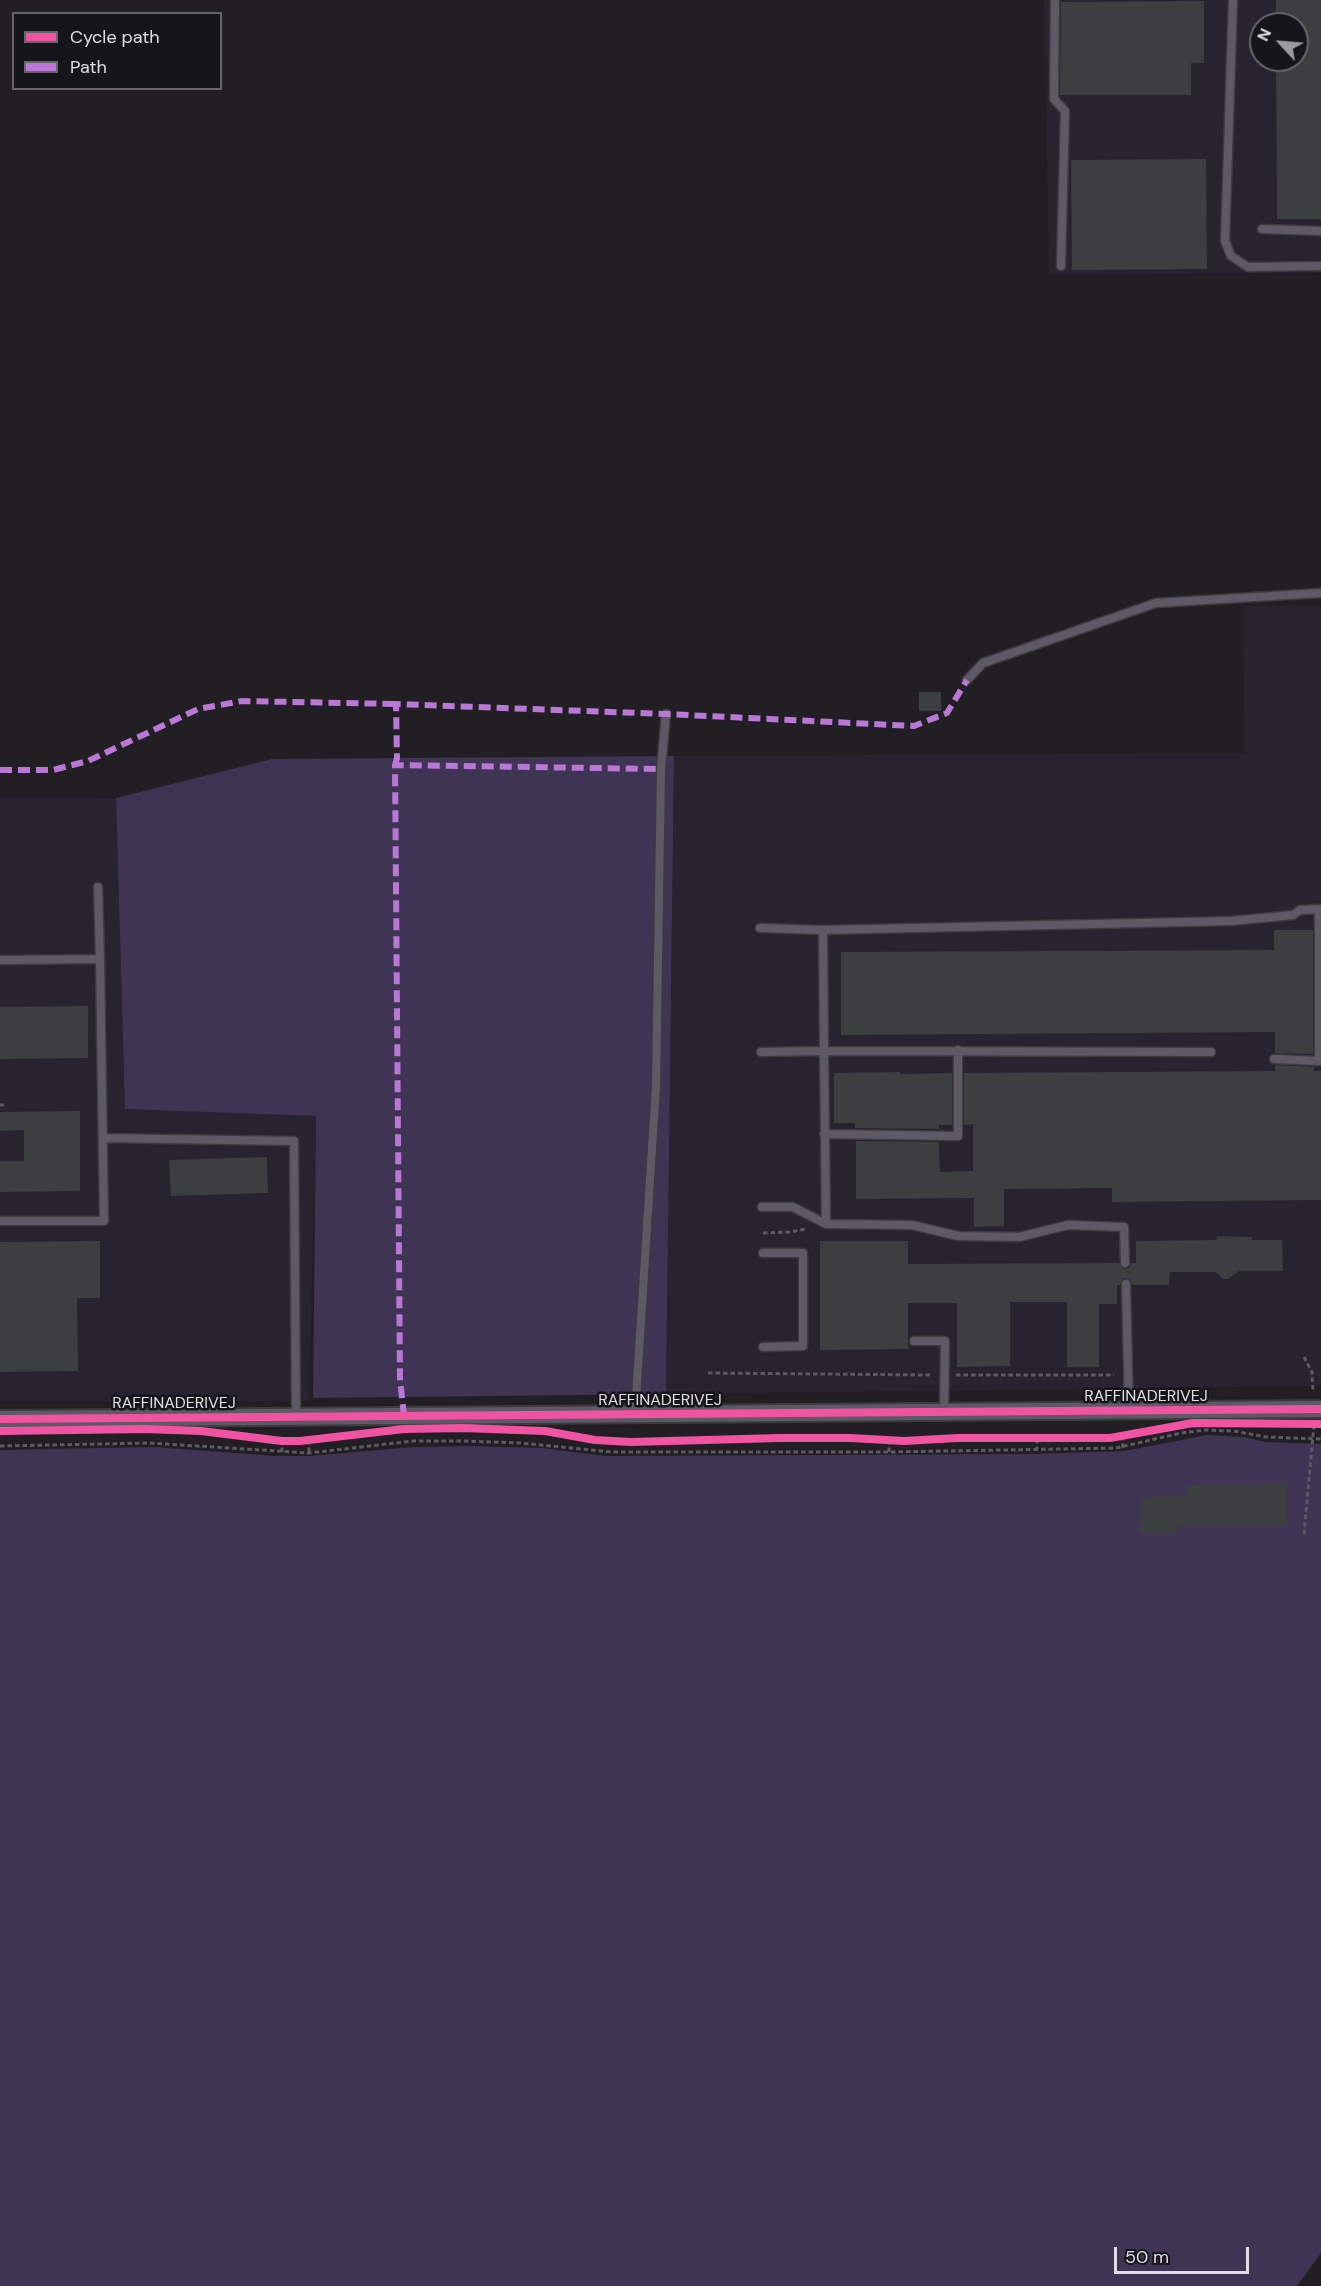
<!DOCTYPE html>
<html>
<head>
<meta charset="utf-8">
<style>
  body { margin:0 }
  #map { position:relative; width:1321px; height:2286px; overflow:hidden; background:#211f24; font-family:"DM Sans",sans-serif }
  canvas { display:block }
  .legend { position:absolute; left:12px; top:12px; width:210px; height:78px; box-sizing:border-box; background:#17151c; border:2px solid #67656c; margin:0; padding:8px 10px; list-style:none; font-size:18px; color:#e0dee3 }
  .legend li { display:flex; align-items:center; gap:12px; height:30px }
  .legend b { width:30px; border:2px solid #67656c }
  .north { position:absolute; left:1249px; top:12px; width:60px; height:60px; box-sizing:border-box; background:#17151c; border:2px solid #67656c; border-radius:50%; rotate:296deg; font-size:16px; font-weight:700; line-height:24px; text-align:center; color:#e0dee3 }
  .north::after { content:''; display:block; margin:auto; width:21px; height:27px; background:#9d9ba0; clip-path:polygon(50% 0,100% 100%,50% 72%,0 100%) }
  .scale { position:absolute; left:1114px; top:2247px; width:135px; height:27px; box-sizing:border-box; border:3px solid #e0dee3; border-top:0; padding-left:8px; font-size:18px; line-height:21px; white-space:nowrap; color:#e0dee3; -webkit-text-stroke:4px #17151c; paint-order:stroke }
</style>
</head>
<body>
<div id="map">
<canvas width="1321" height="2286"></canvas>
<ul class="legend">
<li><b style="height:8px;background:#f153a3"></b>Cycle path</li>
<li><b style="height:8px;background:#ba77d6"></b>Path</li>
</ul>
<div class="north">N</div>
<div class="scale">50 m</div>
</div>
<script>
const g = document.querySelector('canvas').getContext('2d');
g.lineJoin = 'round';
function paint(path, color) {
  g.fillStyle = color;
  g.fill(path, 'evenodd');
}
function shape(rows) {
  const path = new Path2D();
  for (const r of rows) {
    path.moveTo(r[0], r[1]);
    for (let i = 2; i < r.length; i += 2) path.lineTo(r[i], r[i + 1]);
  }
  return path;
}
function stroke(path, color, width, dash) {
  g.strokeStyle = color;
  g.lineWidth = width;
  g.lineCap = dash ? 'butt' : 'round';
  g.setLineDash(dash || []);
  g.stroke(path);
}
function label(font, color, halo, rows, align = 'center') {
  g.font = font + ' "DM Sans",sans-serif';
  g.lineWidth = 5;
  g.setLineDash([]);
  g.textBaseline = 'middle';
  g.strokeStyle = halo;
  g.fillStyle = color;
  for (const [text, x, y, turn = 0] of rows) {
    g.save();
    g.translate(x, y);
    g.rotate((+turn || 0) * Math.PI / 180);
    g.textAlign = isNaN(turn) ? turn : align;
    if (halo) g.strokeText(text, 0, 0);
    g.fillText(text, 0, 0);
    g.restore();
  }
}
paint(shape([
  [1044,0,1321,0,1321,273,1049,275],
  [1261,24,1297,24,1297,60,1261,60],
  [1321,605,1321,1386,666,1394,674,756,1245,753,1242,606],
  [0,797,116,798,125,1109,316,1115,309,1401,0,1401]
]), '#27232f');
paint(shape([
  [674,756,666,1394,313,1398,316,1116,125,1109,116,798,272,759],
  [1207,1435,1244,1437,1265,1442,1321,1444,1321,2253,1297,2286,0,2286,0,1450,153,1447,276,1456,310,1456,413,1447,471,1446,542,1448,606,1456,1032,1454,1124,1451]
]), '#3f3454');
paint(shape([
  [1276,0,1321,0,1321,219,1277,219,1276,60,1297,60,1297,24,1276,24],
  [1204,1,1204,63,1191,63,1191,95,1060,95,1061,2],
  [1206,159,1207,269,1072,270,1071,160],
  [919,692,941,692,941,711,919,711],
  [1274,930,1313,930,1313,1054,1275,1053,1275,1032,841,1035,841,952,1274,950],
  [88,1006,88,1058,0,1059,0,1007],
  [1275,1065,1314,1067,1314,1071,1321,1071,1321,1200,1112,1202,1112,1188,1004,1189,1004,1226,974,1227,974,1198,856,1199,856,1141,939,1142,940,1172,973,1171,973,1124,964,1125,964,1073,1275,1071],
  [900,1072,900,1074,952,1073,952,1125,939,1125,939,1129,855,1128,855,1123,834,1123,834,1073],
  [80,1111,80,1191,0,1192,0,1161,24,1161,24,1130,0,1131,0,1112],
  [267,1157,268,1193,171,1196,169,1160],
  [1217,1236,1252,1237,1252,1240,1282,1240,1283,1271,1239,1271,1228,1279,1223,1279,1216,1272,1170,1272,1169,1285,1132,1285,1130,1279,1123,1278,1120,1285,1117,1285,1117,1304,1099,1304,1099,1367,1067,1367,1067,1302,1010,1302,1010,1366,957,1367,957,1303,908,1303,908,1349,820,1350,820,1241,908,1241,908,1264,1119,1263,1125,1269,1129,1268,1131,1263,1136,1263,1136,1241,1216,1240],
  [100,1241,100,1298,77,1298,78,1371,0,1372,0,1242],
  [1287,1484,1287,1525,1177,1526,1177,1533,1140,1533,1141,1497,1187,1496,1187,1485]
]), '#3c3e3f');
const lane = shape([
  [1055,0,1054,99,1065,111,1061,266],
  [1233,0,1225,241,1231,256,1248,267,1321,266],
  [1262,229,1321,231],
  [967,680,983,663,1156,603,1321,593],
  [98,887,100,959],
  [760,928,823,930],
  [0,960,100,959,104,1221,0,1221],
  [761,1052,824,1051,823,930,1231,921,1293,915,1300,910,1319,909,1319,1061,1274,1059],
  [824,1134,958,1136,958,1050],
  [103,1138,294,1141,296,1417],
  [762,1207,793,1207,826,1224,912,1225,958,1236,1019,1237,1068,1225,1124,1227,1125,1263],
  [826,1224,824,1051,1211,1052],
  [1126,1284,1129,1410],
  [914,1341,945,1341,944,1412],
  [763,1347,803,1346,803,1253,763,1253],
  [635,1414,656,1086,661,769,666,714]
]);
const street = shape([
  [0,1419,1321,1409]
]);
stroke(lane, '#3c3b3e', 11);
stroke(street, '#3c3b3e', 20);
stroke(shape([
  [0,1105,4,1105],
  [763,1233,790,1232,806,1229],
  [1304,1357,1312,1372,1313,1392],
  [708,1373,931,1375],
  [956,1375,1114,1375],
  [1122,1436,1123,1448],
  [1037,1439,1037,1449],
  [309,1440,309,1453],
  [0,1446,149,1443,309,1453,413,1441,465,1441,520,1443,612,1452,889,1452,1116,1448,1181,1433,1205,1430,1234,1431,1266,1437,1321,1439],
  [282,1452,282,1441],
  [889,1452,889,1440],
  [1304,1534,1314,1425]
]), '#5d5a63', 3, [4.5, 3]);
stroke(lane, '#5d5a65', 8);
stroke(street, '#5d5a65', 16);
stroke(shape([
  [395,765,397,758,396,704,666,714,914,726,947,713,967,680],
  [0,770,53,770,88,761,198,709,242,701,396,704],
  [404,1416,400,1379,395,765,661,769]
]), '#ba77d6', 6, [12, 6]);
stroke(shape([
  [0,1419,1321,1409],
  [0,1431,145,1429,201,1431,282,1441,300,1441,404,1429,463,1428,545,1431,595,1440,631,1442,780,1438,851,1438,904,1441,957,1438,1110,1438,1193,1423,1321,1424]
]), '#f153a3', 8);
label('16px', '#e0dee3', '#17151c', [
  ["RAFFINADERIVEJ",1146,1397],
  ["RAFFINADERIVEJ",660,1401],
  ["RAFFINADERIVEJ",174,1404]
]);
</script>
</body>
</html>
